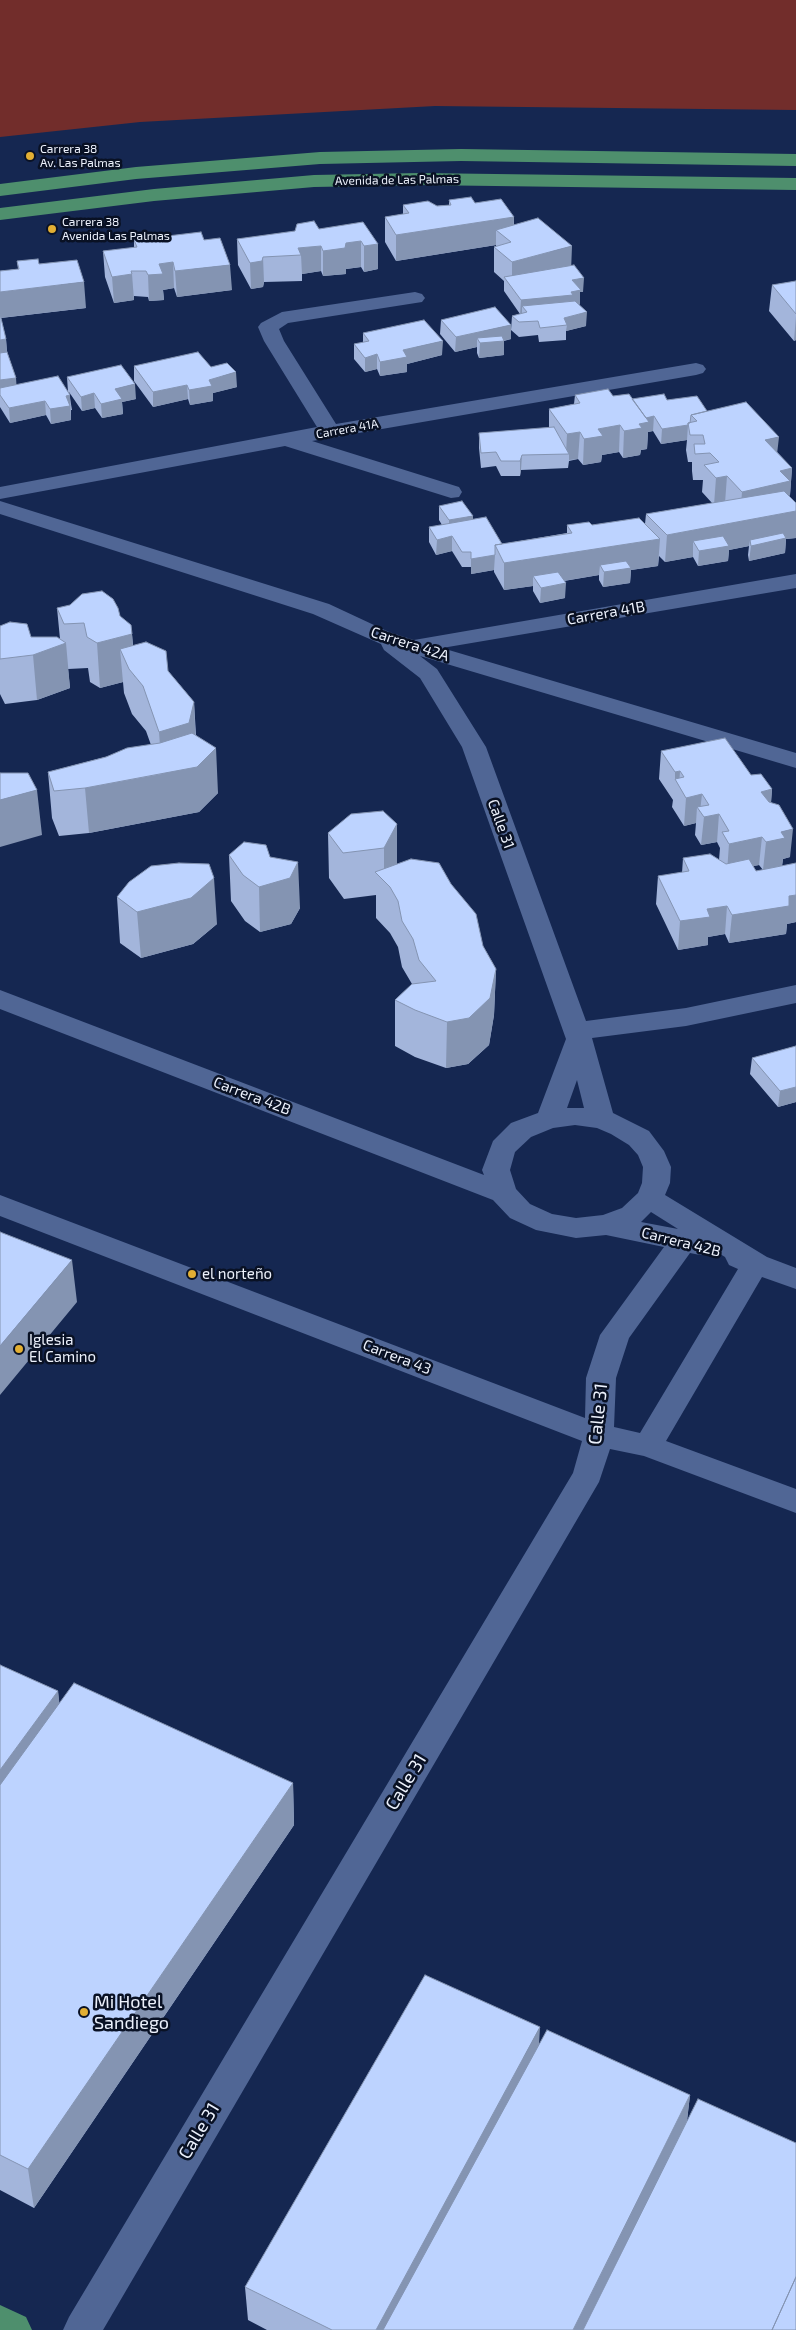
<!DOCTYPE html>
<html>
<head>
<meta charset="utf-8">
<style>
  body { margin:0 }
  canvas { display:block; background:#152751 }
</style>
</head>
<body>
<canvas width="796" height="2330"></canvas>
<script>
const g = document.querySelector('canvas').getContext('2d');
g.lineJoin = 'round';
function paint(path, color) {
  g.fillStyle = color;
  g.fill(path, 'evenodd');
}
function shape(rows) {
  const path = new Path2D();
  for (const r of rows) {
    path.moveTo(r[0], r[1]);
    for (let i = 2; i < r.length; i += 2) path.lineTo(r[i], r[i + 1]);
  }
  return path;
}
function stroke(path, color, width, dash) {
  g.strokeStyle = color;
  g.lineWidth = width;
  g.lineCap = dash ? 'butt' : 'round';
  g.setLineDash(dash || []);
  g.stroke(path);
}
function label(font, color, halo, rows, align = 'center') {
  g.font = font + ' "Exo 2",sans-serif';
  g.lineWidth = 5;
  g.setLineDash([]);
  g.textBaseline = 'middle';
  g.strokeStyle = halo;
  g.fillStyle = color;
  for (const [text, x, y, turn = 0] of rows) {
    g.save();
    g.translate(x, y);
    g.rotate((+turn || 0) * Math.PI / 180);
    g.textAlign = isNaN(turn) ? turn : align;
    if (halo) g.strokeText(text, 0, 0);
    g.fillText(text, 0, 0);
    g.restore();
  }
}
paint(shape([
  [0,0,796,0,796,110,435,106,140,122,0,137]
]), '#722d2b');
paint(shape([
  [415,292,422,294,425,298,422,302,288,323,279,329,284,341,336,424,696,363,703,365,706,369,703,373,696,375,312,441,459,487,462,492,459,497,451,498,285,446,0,499,0,487,317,427,264,341,258,327,261,323,282,312,415,292],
  [0,501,329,604,389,632,414,640,796,574,796,588,442,648,796,753,796,768,420,656,437,669,486,747,586,1021,686,1008,796,985,796,1003,686,1026,592,1038,613,1113,649,1131,664,1151,671,1167,670,1183,665,1195,767,1257,796,1268,796,1289,762,1277,666,1441,796,1489,796,1513,644,1456,610,1449,599,1482,103,2330,63,2330,69,2317,573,1473,582,1441,0,1216,0,1195,585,1418,586,1378,600,1335,664,1247,606,1235,576,1238,536,1230,510,1218,493,1200,0,1009,0,990,484,1175,482,1170,493,1141,511,1123,538,1113,566,1039,462,747,420,678,384,650,381,644,313,614,0,514,0,501],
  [577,1080,584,1108,567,1108,577,1080],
  [575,1125,597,1128,611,1134,629,1145,638,1155,643,1167,642,1183,638,1193,622,1208,603,1215,576,1218,552,1214,530,1204,516,1189,510,1170,515,1152,531,1137,553,1128,575,1125],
  [651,1212,678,1229,641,1222,651,1212],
  [712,1249,725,1257,729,1265,738,1269,640,1433,614,1427,616,1378,629,1338,690,1253,700,1255,710,1252,712,1249]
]), '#506695');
paint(shape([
  [461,149,796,154,796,166,461,161,320,164,136,179,0,196,0,184,136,167,320,152,461,149],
  [420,173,796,178,796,190,420,185,314,187,154,201,0,220,0,208,154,189,314,175,420,173],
  [0,2305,26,2317,32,2330,0,2330,0,2305]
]), '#4e8f6d');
paint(shape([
  [449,200,475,203,514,217,514,225,571,266,583,292,580,292,580,304,579,305,586,326,566,331,566,340,539,342,538,335,519,337,511,330,512,316,520,314,504,291,504,281,494,272,494,247,496,246,496,245,396,261,385,242,385,217,403,214,403,205,437,206,449,205],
  [319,229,378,244,378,269,364,272,361,267,346,269,346,274,323,276,321,271,302,274,302,281,264,282,263,287,251,289,238,265,237,239],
  [134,240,232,290,177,297,174,288,163,290,164,300,149,301,148,297,134,296,134,300,114,303,105,277,103,251,134,248],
  [17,261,39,264,86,308,1,318,6,339,7,352,16,378,16,385,68,392,67,377,136,399,122,402,123,414,102,418,95,408,82,411,69,392,72,410,71,410,71,420,51,424,46,415,10,423,0,407,0,271,18,269],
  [796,281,796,340,794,341,769,311,772,285],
  [441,320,511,339,504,341,504,355,479,358,477,353,477,347,455,352,440,334],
  [363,333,442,355,407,364,407,372,380,376,377,369,365,372,354,359,354,344,363,343],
  [134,366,211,367,237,387,213,393,213,401,190,405,188,399,153,407,134,381],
  [575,395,613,396,632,399,667,400,707,411,777,452,792,468,790,495,789,496,796,503,796,538,786,539,785,553,749,561,748,555,749,546,729,550,728,561,698,566,693,557,665,562,659,556,658,566,631,570,630,583,603,587,599,580,599,575,564,581,565,598,540,603,533,591,533,586,504,590,494,572,494,570,471,574,471,567,462,567,452,551,436,555,429,542,429,527,442,525,439,520,439,506,473,519,502,544,567,533,567,525,592,525,645,524,646,514,712,503,702,492,703,480,693,480,692,471,692,462,688,462,686,450,687,440,661,444,653,431,648,432,647,449,641,450,640,455,623,458,619,452,602,455,601,462,583,465,578,459,569,461,568,468,521,470,520,476,501,476,496,466,481,468,479,448,479,433,549,428,549,409,574,404],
  [57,608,120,616,132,634,133,645,168,671,194,702,196,735,218,793,199,812,89,833,59,836,52,818,48,772,151,745,146,731,132,714,124,693,123,682,100,688,90,682,88,668,68,669,70,688,37,700,5,704,0,694,0,626,31,637,60,639],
  [661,751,751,775,772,789,771,802,790,857,783,859,782,866,796,863,796,922,787,924,786,934,729,943,725,934,708,937,708,945,678,950,656,904,658,876,682,873,683,858,719,860,720,848,717,842,701,845,695,835,696,823,684,826,672,807,673,800,659,779],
  [759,865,763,870,756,871,753,866],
  [397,824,397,865,483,946,496,969,494,1015,489,1045,468,1064,446,1068,415,1057,395,1046,395,1000,412,984,402,967,398,947,390,933,376,918,376,895,344,899,329,878,328,833],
  [229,855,270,857,300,908,291,924,260,932,245,921,231,901],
  [117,897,217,924,193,944,141,958,120,943],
  [796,1046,796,1102,778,1107,750,1074,752,1058],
  [0,1665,58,1691,59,1703,293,1783,294,1825,34,2208,0,2190],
  [539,2044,690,2095,687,2121,796,2330,267,2330,248,2320,245,2287]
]), '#a3b5db');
paint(shape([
  [514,217,513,242,496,230,496,245,396,261,396,235],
  [361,241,361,267,346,269,346,274,323,276,323,251,346,243],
  [378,244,378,269,364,272,364,246],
  [321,246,321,271,302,274,301,255,298,248],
  [572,246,571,272,512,288,512,262],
  [263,257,264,282,263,287,251,289,250,263],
  [173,262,174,288,163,290,164,300,149,301,148,275,159,264],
  [230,265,232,290,177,297,175,271],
  [132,274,134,300,114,303,112,277],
  [584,278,583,292,580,292,580,304,527,312,522,306,522,315,520,315,521,300,572,280],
  [84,282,86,308,0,318,0,292],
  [587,312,586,326,566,331,567,325,564,318],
  [796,316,796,340,794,341],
  [511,325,511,339,502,341,504,341,504,355,479,358,480,343,477,338,477,347,455,352,456,337],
  [6,339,7,354,0,354,0,340],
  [443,341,442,355,407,364,407,372,380,376,380,362,403,350],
  [377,354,377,369,365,372,365,358],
  [236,372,237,387,213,393,213,401,190,405,189,390,209,380],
  [16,378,17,392,0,394,0,380],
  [135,384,136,399,122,402,123,414,102,418,101,404,115,389],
  [187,385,188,399,153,407,153,392],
  [94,393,95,408,82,411,81,397],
  [70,395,71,420,51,424,50,409,66,396],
  [45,401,46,415,10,423,9,408],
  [654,416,653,431,648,432,647,449,641,450,640,455,623,458,624,431,640,419],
  [620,425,619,452,602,455,601,462,583,465,584,439,598,429],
  [688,425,687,440,661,444,662,429],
  [580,432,578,459,569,460,569,454,566,454,567,434],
  [779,437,776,463,765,440],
  [522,455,521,470,520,476,520,461],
  [792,468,790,495,740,519,742,492,780,471],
  [727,476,725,503,714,505,716,478],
  [796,511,796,538,786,539,785,553,749,561,751,546,750,540,749,546,729,550,728,561,698,566,699,551,693,541,693,557,665,562,667,535],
  [473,516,473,531,449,535,449,520],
  [452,536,452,551,436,555,437,540],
  [660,539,658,566,631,570,630,583,603,587,604,572,600,565,599,575,539,585,533,576,533,586,504,590,504,563],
  [495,555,494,570,471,574,471,559],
  [566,583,565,598,540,603,541,588],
  [132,634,135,677,120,649,123,682,100,688,97,643],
  [66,643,70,688,37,700,33,655],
  [194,702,196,747,216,748,218,793,199,812,89,833,85,788,162,774,159,732],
  [680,771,679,786,675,779,675,772],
  [772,789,770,817,761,792],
  [37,790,42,835,0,847,0,800],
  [702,794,700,812,697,807,696,823,684,826,686,798],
  [719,814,717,842,701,845,704,817],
  [397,824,397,869,384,881,384,848],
  [793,829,790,857,783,859,782,866,763,870,766,842,781,832],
  [762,837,759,865,727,872,729,844],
  [298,862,300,908,291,924,260,932,259,887],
  [214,878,217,924,193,944,141,958,137,912],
  [796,895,796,922,787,924,786,934,729,943,732,915,789,896],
  [727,906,725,934,708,937,708,945,678,950,680,921,707,909],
  [496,969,494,1015,489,1045,468,1064,446,1068,447,1022],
  [796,1087,796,1102,778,1107,780,1091],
  [72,1260,77,1302,0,1395,0,1346],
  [58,1691,63,1733,0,1820,0,1770],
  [293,1783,294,1825,34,2208,28,2169],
  [540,2027,538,2062,394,2330,376,2330],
  [690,2095,686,2129,587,2330,573,2330]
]), '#8494b2');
const building = shape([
  [471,197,475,203,501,199,514,217,396,235,385,217,409,213,403,205,428,201,437,206,451,205,449,200,471,197],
  [538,218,572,246,512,262,494,247,511,242,496,230,538,218],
  [314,221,319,229,363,222,378,244,364,246,361,241,346,243,345,248,323,251,321,246,298,248,301,255,263,257,262,261,250,263,237,239,295,231,297,224,314,221],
  [201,232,204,240,220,238,230,265,175,271,173,262,159,264,163,274,148,275,146,271,131,271,132,274,112,277,103,251,137,247,134,240,201,232],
  [38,259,39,264,77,260,84,282,0,292,0,271,19,269,17,261,38,259],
  [574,265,584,278,572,280,581,290,571,292,573,295,521,300,504,277,574,265],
  [796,281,796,314,772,285,796,281],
  [575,301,587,312,564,318,567,325,540,328,538,321,519,322,512,316,527,312,522,306,575,301],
  [495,307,511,325,456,337,441,320,495,307],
  [0,314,6,339,0,340,0,314],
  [424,320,443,341,403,350,407,357,380,362,377,354,365,358,354,344,369,341,363,333,424,320],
  [502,336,504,341,480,343,477,338,502,336],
  [7,352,16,378,0,380,0,353,7,352],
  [198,352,211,367,227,363,236,372,209,380,212,386,189,390,187,385,153,392,134,366,198,352],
  [121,365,135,384,115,389,122,399,101,404,94,393,81,397,67,377,121,365],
  [58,376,70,395,66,396,70,406,50,409,45,401,9,408,0,395,0,388,58,376],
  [608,389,613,396,629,394,649,422,639,424,642,428,624,431,620,425,598,429,603,436,584,439,580,432,567,434,549,409,580,403,575,395,608,389],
  [664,394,667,400,697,396,707,411,691,415,690,423,688,423,688,425,662,429,654,416,646,418,632,399,664,394],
  [746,402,779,437,765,440,792,468,780,471,790,481,742,492,727,476,716,478,704,465,719,462,710,453,695,454,694,444,705,444,703,435,690,435,688,423,697,421,691,415,746,402],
  [554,427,569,454,522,455,520,461,501,461,496,452,481,453,479,433,554,427],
  [784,491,796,503,796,511,667,535,646,514,784,491],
  [462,501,473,516,449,520,439,506,462,501],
  [486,517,502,544,495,545,495,555,471,559,471,552,462,552,452,536,437,540,429,527,486,517],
  [639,518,660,539,504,563,495,545,572,533,567,525,589,522,592,525,639,518],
  [783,533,786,538,751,546,750,540,783,533],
  [723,536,729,546,699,551,693,541,723,536],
  [626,561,631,568,604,572,600,565,626,561],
  [558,572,566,583,541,588,533,576,558,572],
  [102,591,113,599,118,608,120,616,131,625,132,634,97,643,87,637,84,623,64,624,57,608,70,605,82,594,102,591],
  [10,622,27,624,31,637,57,637,66,643,33,655,0,659,0,626,10,622],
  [146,642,166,651,168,671,194,702,189,723,159,732,143,686,129,669,120,649,146,642],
  [192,733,216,748,197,767,85,788,54,791,48,772,106,757,127,748,160,743,192,733],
  [725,738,751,775,761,774,772,789,761,792,769,802,779,805,793,829,781,832,785,838,766,842,762,837,729,844,722,832,729,831,719,814,704,817,697,807,709,805,702,794,686,798,675,779,684,777,680,771,675,772,661,751,725,738],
  [0,773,28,773,37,790,0,800,0,773],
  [383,811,397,824,384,848,343,853,328,833,351,814,383,811],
  [244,842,266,845,270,857,298,862,290,878,259,887,243,875,229,855,244,842],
  [710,854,726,864,749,859,756,871,796,863,796,895,789,896,789,906,732,915,727,906,707,909,710,917,680,921,658,876,689,871,683,858,710,854],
  [411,859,439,863,451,884,476,914,483,946,496,969,490,998,469,1018,447,1022,415,1010,395,1000,412,984,436,981,419,960,413,939,402,921,398,901,390,887,375,872,411,859],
  [179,863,209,864,214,878,191,898,137,912,117,897,129,882,151,866,179,863],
  [796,1046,796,1087,780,1091,752,1058,796,1046],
  [0,1232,72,1260,0,1346,0,1232],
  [0,1665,58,1691,0,1770,0,1665],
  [74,1683,293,1783,28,2169,0,2155,0,1785,74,1683],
  [425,1975,540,2027,376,2330,332,2330,245,2287,425,1975],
  [547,2030,690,2095,573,2330,383,2330,547,2030],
  [698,2099,796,2143,796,2277,772,2330,583,2330,698,2099],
  [796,2277,796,2330,772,2330,796,2277]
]);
paint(building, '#bdd3ff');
stroke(building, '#8494b2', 1);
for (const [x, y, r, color] of [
  [30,156,5,"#e2af34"],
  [52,229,5,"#e2af34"],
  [192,1274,5,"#e2af34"],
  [19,1349,5,"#e2af34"],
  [84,2012,5,"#e2af34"]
]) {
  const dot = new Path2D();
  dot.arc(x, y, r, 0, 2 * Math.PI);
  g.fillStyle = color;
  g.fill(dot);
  stroke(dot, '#091124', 2);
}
label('12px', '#ecf1fc', '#091124', [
  ["Carrera 38",40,149],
  ["Av. Las Palmas",40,163],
  ["Carrera 38",62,222],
  ["Avenida Las Palmas",62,236]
], 'left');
label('12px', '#ecf1fc', '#091124', [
  ["Avenida de Las Palmas",397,180,-1],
  ["Carrera 41A",347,429,-10]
]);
label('15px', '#ecf1fc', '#091124', [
  ["Carrera 41B",606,613,-10],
  ["Carrera 42A",410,644,18],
  ["Calle 31",501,824,70],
  ["Carrera 42B",252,1096,21],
  ["Carrera 42B",681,1242,14],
  ["Carrera 43",397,1357,21]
]);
label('15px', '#ecf1fc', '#091124', [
  ["el norteño",202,1274],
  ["Iglesia",29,1340],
  ["El Camino",29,1357]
], 'left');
label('18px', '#ecf1fc', '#091124', [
  ["Calle 31",598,1414,-84],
  ["Calle 31",406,1782,-59],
  ["Calle 31",199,2131,-59]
]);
label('18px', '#ecf1fc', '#091124', [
  ["Mi Hotel",94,2002],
  ["Sandiego",94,2023]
], 'left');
</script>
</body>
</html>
